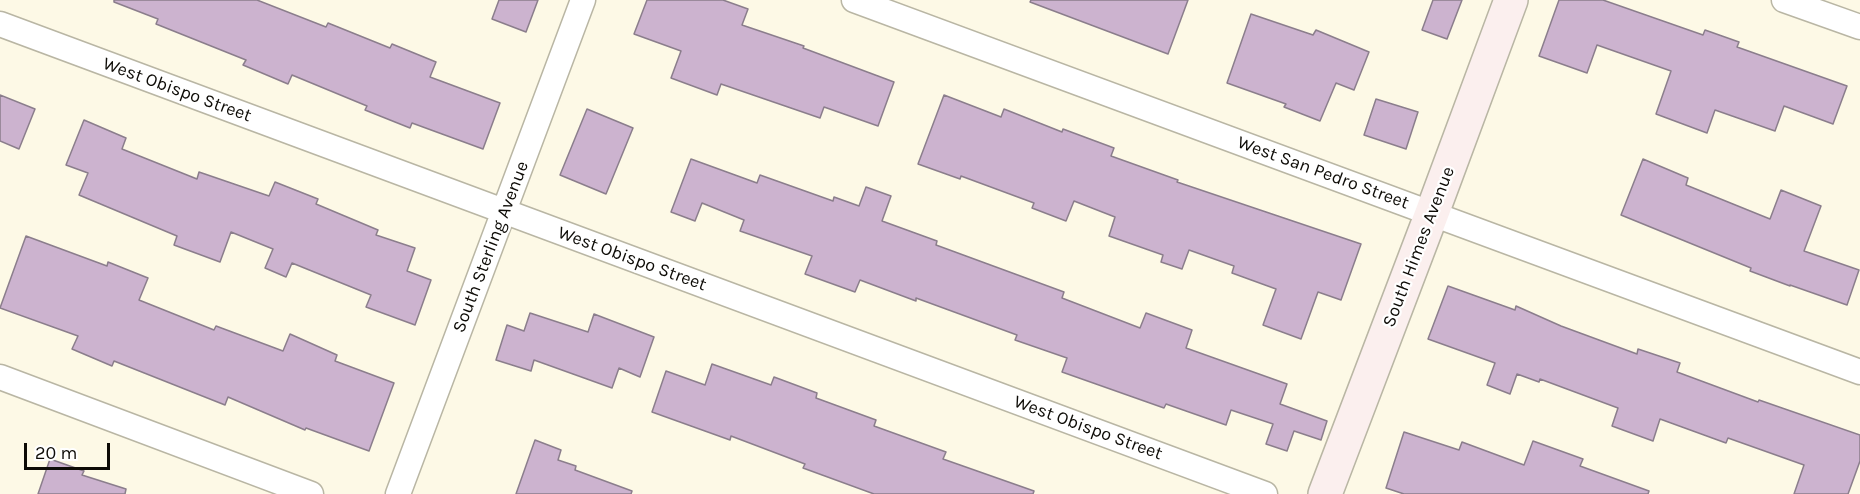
<!DOCTYPE html>
<html>
<head>
<meta charset="utf-8">
<style>
  body { margin:0 }
  #map { position:relative; width:1860px; height:494px; overflow:hidden; background:#fdf9e6; font-family:Karla,sans-serif }
  canvas { display:block }
  .scale { position:absolute; left:24px; top:443px; width:86px; height:27px; box-sizing:border-box; border:3px solid #0d0b06; border-top:0; padding-left:8px; font-size:18px; line-height:21px; white-space:nowrap; color:#0d0b06; -webkit-text-stroke:4px #fff; paint-order:stroke }
</style>
</head>
<body>
<div id="map">
<canvas width="1860" height="494"></canvas>
<div class="scale">20 m</div>
</div>
<script>
const g = document.querySelector('canvas').getContext('2d');
g.lineJoin = 'round';
function paint(path, color) {
  g.fillStyle = color;
  g.fill(path, 'evenodd');
}
function shape(rows) {
  const path = new Path2D();
  for (const r of rows) {
    path.moveTo(r[0], r[1]);
    for (let i = 2; i < r.length; i += 2) path.lineTo(r[i], r[i + 1]);
  }
  return path;
}
function stroke(path, color, width, dash) {
  g.strokeStyle = color;
  g.lineWidth = width;
  g.lineCap = dash ? 'butt' : 'round';
  g.setLineDash(dash || []);
  g.stroke(path);
}
function label(font, color, halo, rows, align = 'center') {
  g.font = font + ' Karla,sans-serif';
  g.lineWidth = 4.5;
  g.setLineDash([]);
  g.textBaseline = 'middle';
  g.strokeStyle = halo;
  g.fillStyle = color;
  for (const [text, x, y, turn = 0] of rows) {
    g.save();
    g.translate(x, y);
    g.rotate((+turn || 0) * Math.PI / 180);
    g.textAlign = isNaN(turn) ? turn : align;
    if (halo) g.strokeText(text, 0, 0);
    g.fillText(text, 0, 0);
    g.restore();
  }
}
const building = shape([
  [114,0,257,0,326,27,328,23,390,48,392,44,436,62,430,77,500,103,483,149,412,123,410,128,365,110,367,106,292,75,288,84,243,65,246,60,156,24,158,19,114,2,114,0],
  [499,0,538,0,526,32,492,19,499,0],
  [647,0,723,0,748,9,742,25,804,46,803,48,894,82,878,126,824,107,820,118,721,84,717,95,671,78,681,51,634,34,647,0],
  [1031,0,1188,0,1168,54,1030,2,1031,0],
  [1433,0,1462,0,1447,39,1422,30,1433,0],
  [1559,0,1603,0,1703,35,1705,30,1739,42,1737,47,1847,86,1833,124,1784,106,1775,131,1715,110,1707,133,1656,114,1671,71,1597,45,1587,73,1539,56,1559,0],
  [1251,14,1313,35,1316,30,1369,52,1354,90,1336,83,1320,121,1284,107,1286,104,1227,83,1251,14],
  [0,95,35,109,19,149,0,141,0,95],
  [944,95,1001,117,1004,109,1062,132,1063,129,1114,148,1111,156,1178,180,1177,182,1361,244,1341,300,1318,292,1301,339,1263,325,1276,289,1232,273,1234,266,1189,250,1182,269,1161,262,1163,255,1109,236,1115,217,1074,201,1066,221,1032,208,1034,203,961,176,960,179,918,164,944,95],
  [1376,99,1418,112,1406,149,1364,135,1376,99],
  [587,109,633,128,606,194,560,175,587,109],
  [84,120,126,138,122,149,197,179,199,172,269,196,275,182,318,199,316,204,378,230,376,235,415,248,407,271,431,280,415,325,366,307,371,295,292,263,286,277,265,268,273,249,231,232,220,262,174,245,177,236,79,195,88,173,66,165,84,120],
  [691,159,757,183,760,175,833,201,834,197,859,206,866,187,891,196,882,221,937,241,936,245,1064,292,1062,298,1140,328,1146,313,1192,330,1186,348,1287,384,1280,404,1327,421,1321,440,1294,431,1287,451,1266,444,1273,424,1231,410,1226,425,1166,404,1164,408,1062,372,1067,358,1015,340,1017,335,916,298,916,301,860,280,855,292,805,274,812,256,740,231,744,220,702,203,695,221,671,212,691,159],
  [1643,159,1688,178,1686,185,1770,219,1781,190,1821,206,1804,251,1859,270,1847,305,1790,285,1790,286,1750,271,1751,268,1621,215,1643,159],
  [26,236,107,266,108,262,148,278,139,300,214,330,216,326,283,351,290,334,337,355,335,361,394,383,369,451,306,428,305,430,228,397,225,405,114,361,112,366,72,349,78,336,0,308,26,236],
  [1448,286,1515,310,1516,306,1561,326,1637,354,1638,349,1680,363,1677,372,1758,402,1759,400,1860,435,1860,461,1848,494,1794,494,1804,465,1728,438,1726,443,1660,419,1653,441,1612,426,1618,408,1540,379,1539,382,1517,374,1510,394,1487,385,1495,363,1428,339,1448,286],
  [530,313,588,332,594,314,654,337,640,377,619,368,612,388,534,360,531,371,496,360,507,325,524,331,530,313],
  [712,364,771,385,774,377,817,393,816,398,876,420,874,426,946,452,943,459,1034,491,1033,494,874,494,803,468,805,464,731,436,730,440,652,412,666,371,705,385,712,364],
  [1404,432,1459,450,1462,442,1524,465,1533,441,1583,459,1580,466,1649,491,1648,494,1404,494,1386,488,1404,432],
  [535,440,561,450,558,460,576,466,575,470,632,491,631,494,516,494,535,440],
  [50,459,84,471,82,475,126,489,125,494,38,494,50,459]
]);
paint(building, '#ccb3cf');
stroke(building, '#8b7e8c', 1.5);
const street = shape([
  [854,0,1860,372],
  [1784,0,1860,27],
  [0,24,1265,494],
  [0,377,311,494],
  [398,494,583,0]
]);
const secondary = shape([
  [1325,494,1432,213,1511,0]
]);
stroke(street, '#b9b6a4', 27);
stroke(secondary, '#b9b6a4', 36);
stroke(street, '#fff', 24);
stroke(secondary, '#fbefee', 33);
label('18px', '#0d0b06', '#fff', [
  ["West Obispo Street",177,90,20],
  ["West San Pedro Street",1323,173,20],
  ["South Sterling Avenue",491,247,-69],
  ["South Himes Avenue",1419,247,-69],
  ["West Obispo Street",632,259,20],
  ["West Obispo Street",1088,428,20]
]);
</script>
</body>
</html>
